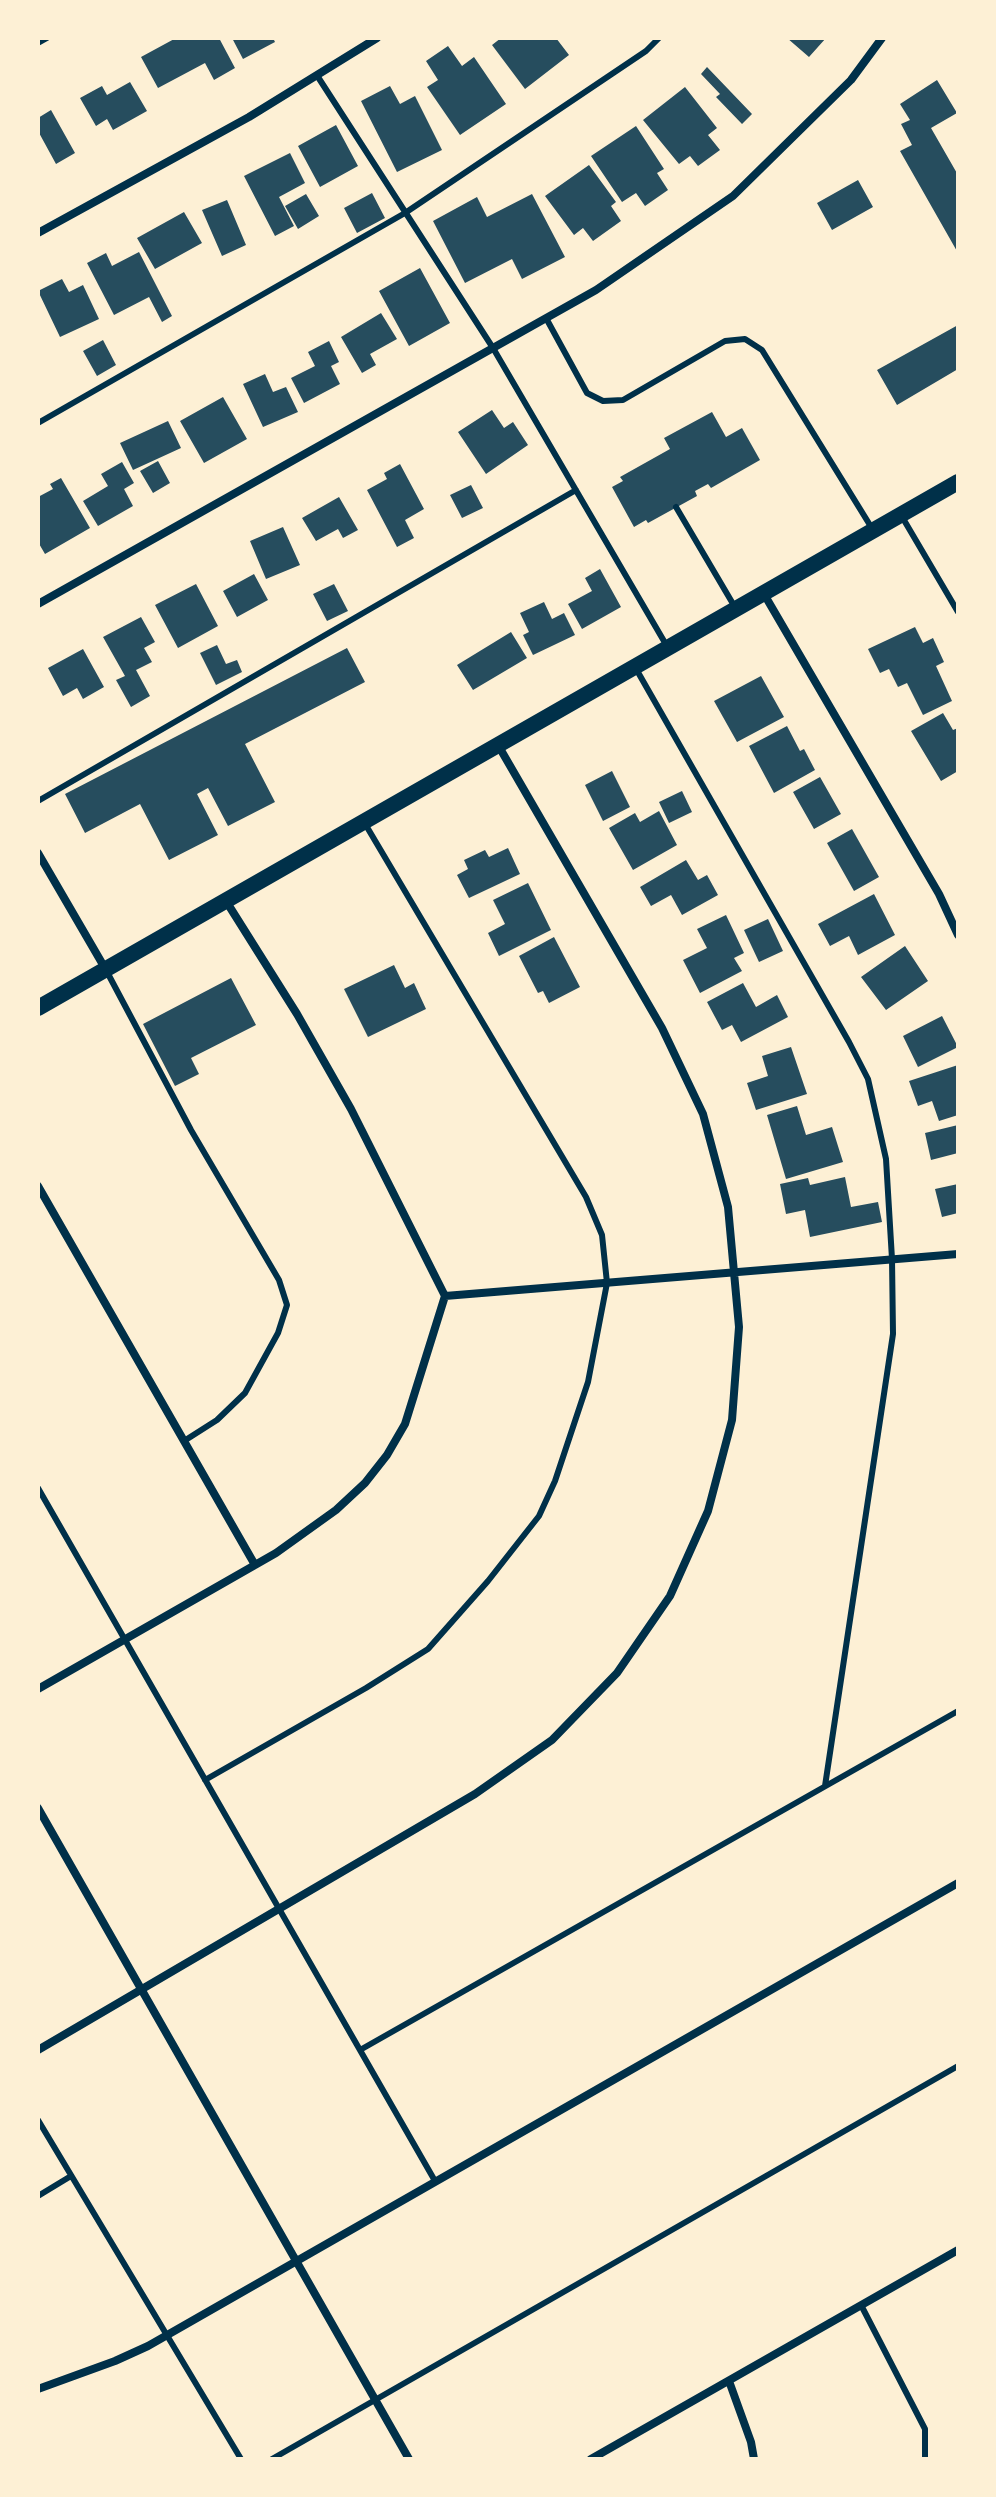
<!DOCTYPE html>
<html>
<head>
<meta charset="utf-8">
<style>
  body { margin:0 }
  #map { position:relative; width:996px; height:2497px; overflow:hidden; background:#fdf0d5; font-family:Cabin,sans-serif }
  canvas { display:block }
  .frame { position:absolute; inset:0; border:40px solid #fdf0d5; pointer-events:none }
</style>
</head>
<body>
<div id="map">
<canvas width="996" height="2497"></canvas>
<div class="frame"></div>
</div>
<script>
const g = document.querySelector('canvas').getContext('2d');
g.lineJoin = 'round';
function paint(path, color) {
  g.fillStyle = color;
  g.fill(path, 'evenodd');
}
function shape(rows) {
  const path = new Path2D();
  for (const r of rows) {
    path.moveTo(r[0], r[1]);
    for (let i = 2; i < r.length; i += 2) path.lineTo(r[i], r[i + 1]);
  }
  return path;
}
function stroke(path, color, width, dash) {
  g.strokeStyle = color;
  g.lineWidth = width;
  g.lineCap = dash ? 'butt' : 'round';
  g.setLineDash(dash || []);
  g.stroke(path);
}
paint(shape([
  [176,38,219,38,235,68,214,80,205,63,158,88,141,57],
  [232,38,273,38,275,42,243,59],
  [501,38,556,38,569,55,525,89,492,45],
  [787,38,826,38,809,57],
  [448,46,462,66,474,57,506,104,460,135,427,87,438,80,426,61],
  [707,67,752,114,742,124,716,97,720,94,701,74],
  [937,80,957,113,931,128,958,175,958,253,900,151,912,145,901,124,910,120,900,104],
  [130,82,147,111,113,130,107,119,96,126,80,98,102,86,107,95],
  [390,86,400,104,415,96,442,150,397,172,361,101],
  [685,87,717,128,708,135,720,150,698,166,690,156,679,164,643,120],
  [51,110,75,153,56,164,38,131,38,118],
  [336,125,358,166,320,187,298,146],
  [636,126,664,169,657,173,668,190,645,206,636,193,622,202,591,156],
  [290,153,305,183,279,197,294,226,275,236,244,176],
  [589,165,616,202,611,206,621,221,593,241,583,228,574,235,545,196],
  [858,180,873,207,832,230,817,203],
  [372,193,385,218,357,233,344,208],
  [306,194,319,216,298,229,285,206],
  [532,194,565,257,522,279,512,259,465,283,433,221,477,197,487,217],
  [227,200,246,245,222,256,202,210],
  [184,212,202,243,155,269,137,238],
  [139,252,172,316,162,322,149,297,114,315,87,263,106,253,112,266],
  [420,268,450,323,409,346,379,291],
  [62,279,69,292,83,285,99,319,60,337,38,291],
  [381,313,397,339,370,354,376,365,362,373,341,337],
  [958,325,958,369,897,405,877,370],
  [103,340,116,365,97,376,83,351],
  [329,341,339,362,331,366,340,384,304,403,291,378,315,366,308,352],
  [265,374,273,392,286,387,298,412,263,427,243,384],
  [223,397,247,439,204,463,180,421],
  [492,410,504,428,513,422,528,445,486,474,458,432],
  [712,412,726,437,742,428,760,460,711,488,708,484,695,491,697,496,648,523,646,520,634,527,612,487,623,481,620,477,670,449,664,438],
  [168,421,181,448,133,470,120,443],
  [158,461,170,483,153,493,140,471],
  [122,462,134,483,124,489,133,506,98,526,83,501,108,486,101,474],
  [400,464,424,509,405,520,414,538,397,547,367,490,387,479,384,473],
  [61,478,90,528,45,554,38,542,38,497,53,489,50,484],
  [471,485,483,508,462,518,450,495],
  [339,497,358,530,343,538,338,529,316,541,302,518],
  [283,527,300,565,266,579,250,541],
  [600,569,621,607,582,629,568,604,592,591,585,578],
  [254,574,268,600,237,617,223,591],
  [196,584,218,626,178,648,155,605],
  [334,584,348,611,327,621,313,594],
  [544,602,552,619,564,613,575,635,533,655,523,635,529,632,520,613],
  [141,617,155,642,144,648,152,662,136,670,150,696,131,707,116,680,125,676,103,637],
  [915,627,923,643,933,638,944,662,936,666,952,701,923,715,907,683,898,687,889,669,880,673,868,649],
  [511,632,527,658,473,690,457,665],
  [217,645,226,664,237,660,242,672,216,685,200,653],
  [347,648,365,682,245,744,275,802,228,826,208,788,197,794,218,835,169,860,140,804,85,833,65,794],
  [83,649,104,687,83,699,77,688,63,696,48,668],
  [761,676,784,717,737,742,714,701],
  [943,713,953,730,958,728,958,771,941,781,911,731],
  [787,726,800,751,804,749,815,770,774,793,749,746],
  [612,771,630,807,603,821,585,785],
  [820,777,841,814,814,829,793,792],
  [682,791,692,812,669,823,659,802],
  [659,811,677,845,633,870,609,828,635,813,640,822],
  [852,829,879,877,854,891,827,843],
  [508,848,520,874,469,898,457,875,468,869,464,860,485,850,489,857],
  [686,860,698,880,707,875,718,895,682,915,671,895,651,906,640,887],
  [528,883,551,930,499,956,488,933,505,924,493,900],
  [874,894,895,935,858,955,849,936,830,946,818,924],
  [726,915,744,953,734,958,742,971,700,993,683,960,707,948,697,929],
  [768,919,783,951,759,962,744,930],
  [554,937,580,987,549,1003,543,991,538,993,519,956],
  [905,946,928,981,886,1010,861,977],
  [394,965,405,988,414,983,426,1009,368,1037,344,989],
  [231,978,256,1025,191,1058,199,1074,175,1086,143,1024],
  [743,983,756,1007,777,995,788,1017,741,1042,732,1025,722,1030,707,1002],
  [942,1016,958,1047,918,1067,903,1036],
  [791,1047,807,1094,756,1110,747,1083,768,1076,762,1056],
  [958,1065,958,1115,939,1121,932,1101,918,1106,909,1081],
  [797,1106,806,1135,832,1127,843,1162,786,1179,767,1115],
  [958,1125,958,1153,931,1160,925,1133],
  [845,1177,851,1207,878,1202,882,1222,810,1237,805,1210,786,1214,780,1184,808,1178,810,1185],
  [958,1184,958,1213,942,1217,935,1189]
]), '#264d5e');
stroke(shape([
  [38,43,47,38],
  [318,77,493,348,668,648],
  [546,318,587,393,603,401,623,400,725,341,745,339,762,350,873,530],
  [38,423,405,213,646,51,659,38],
  [676,507,736,609],
  [901,515,958,612],
  [635,667,849,1042,868,1079,886,1159,892,1259,893,1334,825,1786],
  [38,801,576,490],
  [106,970,191,1130,279,1280,287,1305,278,1333,245,1393,217,1420,184,1441],
  [38,1488,435,2181],
  [205,1780,366,1688,428,1649,488,1581,539,1516,555,1481,588,1382,607,1283,602,1235,586,1197,364,822],
  [360,2050,958,1711],
  [38,2120,241,2459],
  [38,2196,71,2176],
  [861,2305,925,2429,925,2459],
  [272,2459,958,2066]
]), '#003049', 6);
stroke(shape([
  [38,233,249,117,377,38],
  [764,594,939,894,958,935],
  [38,604,596,290,733,196,851,80,882,38],
  [38,853,106,970],
  [38,1186,255,1565],
  [445,1296,958,1254],
  [38,1689,276,1553,336,1510,365,1483,387,1455,405,1424,445,1296,351,1109,297,1014,226,901],
  [38,1808,409,2459],
  [38,2050,475,1794,552,1740,617,1673,670,1596,708,1511,732,1420,739,1327,728,1207,703,1114,662,1028,498,745],
  [729,2381,751,2442,754,2459],
  [38,2389,115,2361,148,2346,958,1883],
  [591,2459,958,2250]
]), '#003049', 8);
stroke(shape([
  [38,1008,958,482]
]), '#003049', 16);
</script>
</body>
</html>
